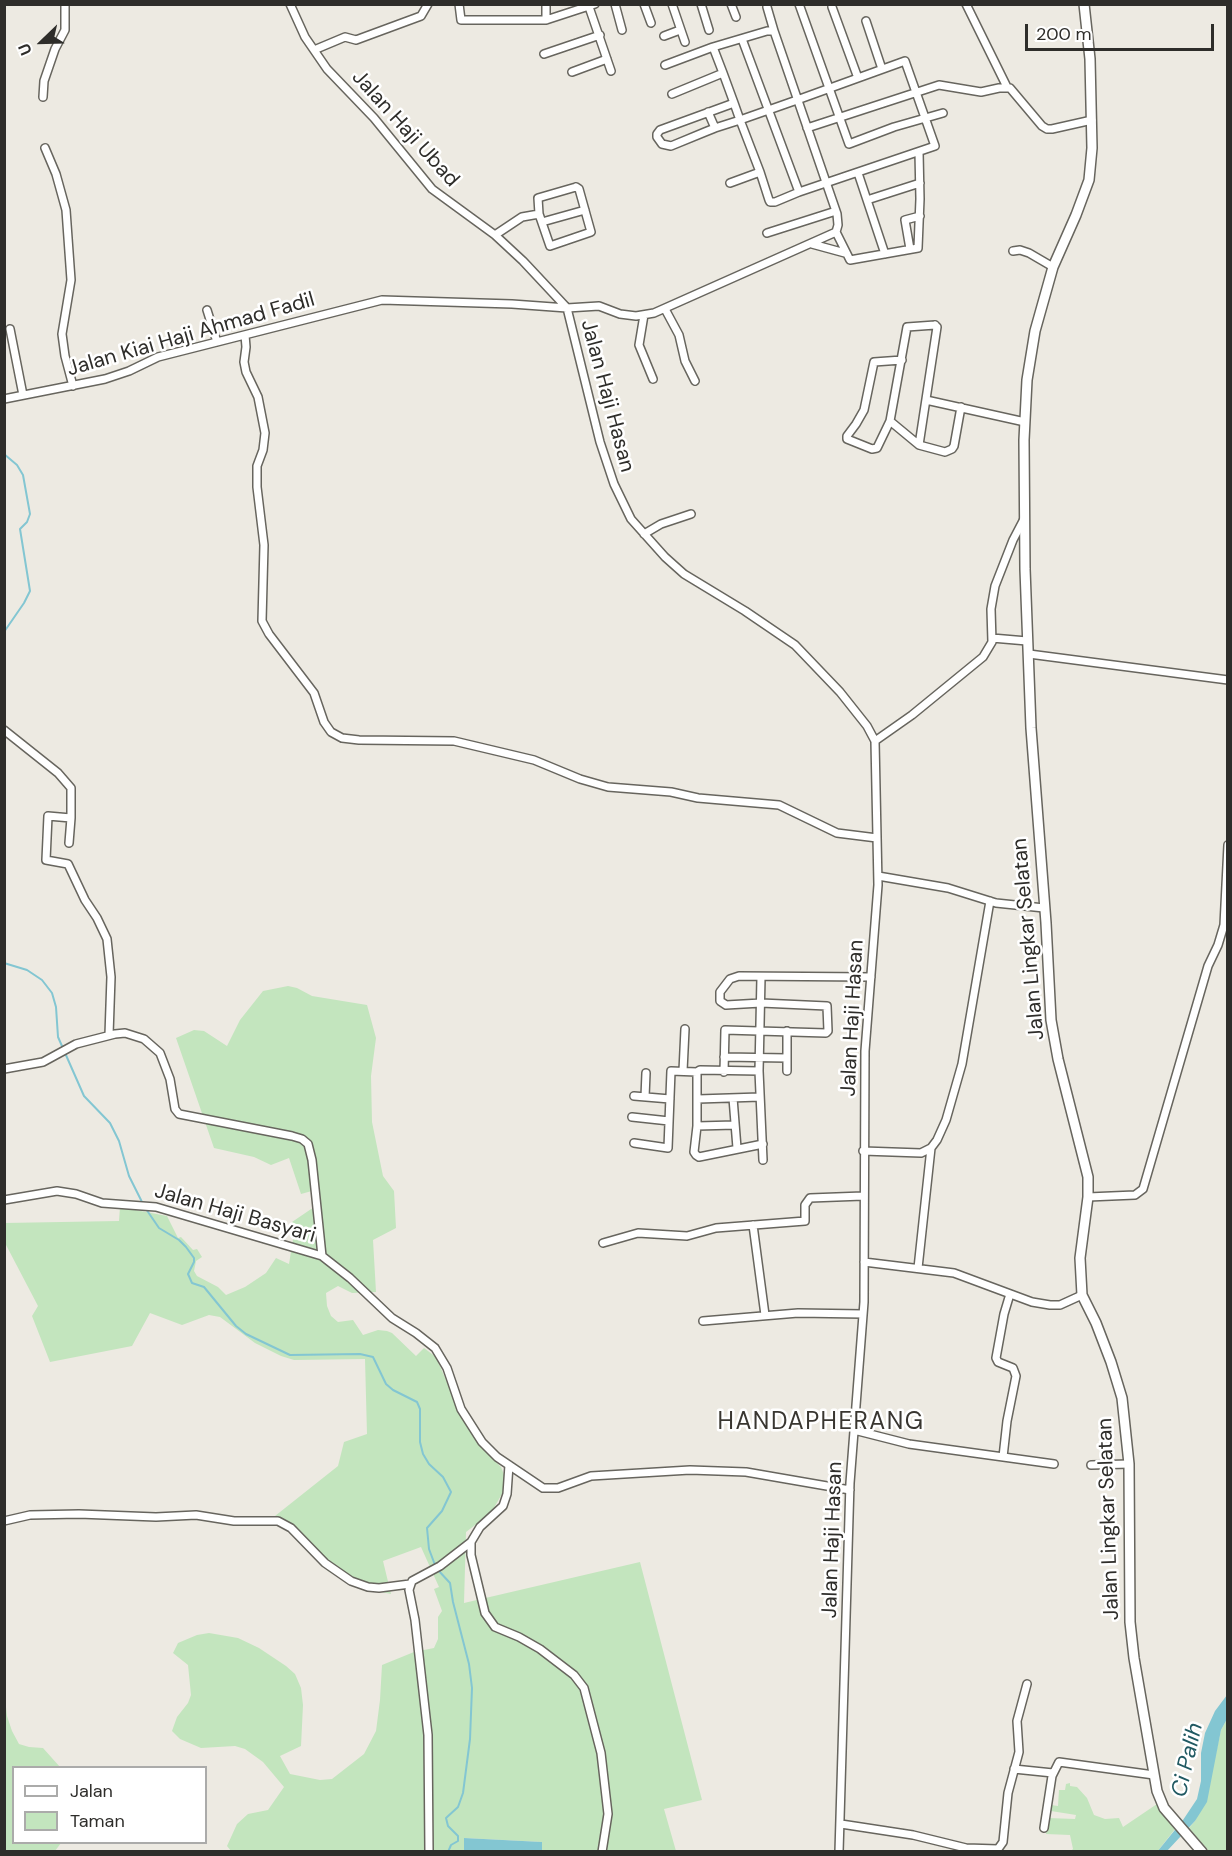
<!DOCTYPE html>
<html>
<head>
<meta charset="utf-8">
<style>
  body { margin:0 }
  #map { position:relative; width:1232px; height:1856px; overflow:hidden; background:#edeae2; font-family:"DM Sans",sans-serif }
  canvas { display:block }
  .frame { position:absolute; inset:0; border:6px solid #2e2d2a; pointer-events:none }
  .legend { position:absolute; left:12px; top:1766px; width:195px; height:78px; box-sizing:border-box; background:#fff; border:2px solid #ababaa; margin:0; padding:8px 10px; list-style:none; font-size:18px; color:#2e2d2a }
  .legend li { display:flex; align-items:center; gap:12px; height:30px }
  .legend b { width:30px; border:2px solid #ababaa }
  .north { position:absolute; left:12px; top:12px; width:60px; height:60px; -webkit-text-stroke:4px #fff; paint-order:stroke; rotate:247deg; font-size:16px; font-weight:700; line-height:24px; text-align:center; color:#2e2d2a }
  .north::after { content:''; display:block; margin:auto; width:21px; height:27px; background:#2e2d2a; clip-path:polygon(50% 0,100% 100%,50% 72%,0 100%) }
  .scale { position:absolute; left:1025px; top:24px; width:189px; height:27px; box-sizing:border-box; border:3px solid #2e2d2a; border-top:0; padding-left:8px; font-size:18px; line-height:21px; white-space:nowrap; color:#2e2d2a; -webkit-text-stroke:4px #fff; paint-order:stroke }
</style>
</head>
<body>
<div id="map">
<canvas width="1232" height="1856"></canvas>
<div class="frame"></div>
<ul class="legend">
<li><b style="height:8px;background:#fff"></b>Jalan</li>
<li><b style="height:16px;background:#c3e5be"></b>Taman</li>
</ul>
<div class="north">U</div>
<div class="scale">200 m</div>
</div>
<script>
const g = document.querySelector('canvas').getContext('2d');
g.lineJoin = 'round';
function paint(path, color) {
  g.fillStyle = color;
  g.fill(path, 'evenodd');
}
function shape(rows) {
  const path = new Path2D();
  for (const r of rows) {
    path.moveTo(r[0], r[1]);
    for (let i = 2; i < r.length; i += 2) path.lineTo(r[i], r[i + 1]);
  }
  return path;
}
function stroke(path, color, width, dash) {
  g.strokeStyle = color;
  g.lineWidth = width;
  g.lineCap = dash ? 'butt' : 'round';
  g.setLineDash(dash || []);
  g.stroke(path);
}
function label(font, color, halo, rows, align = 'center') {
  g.font = font + ' "DM Sans",sans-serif';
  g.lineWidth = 5;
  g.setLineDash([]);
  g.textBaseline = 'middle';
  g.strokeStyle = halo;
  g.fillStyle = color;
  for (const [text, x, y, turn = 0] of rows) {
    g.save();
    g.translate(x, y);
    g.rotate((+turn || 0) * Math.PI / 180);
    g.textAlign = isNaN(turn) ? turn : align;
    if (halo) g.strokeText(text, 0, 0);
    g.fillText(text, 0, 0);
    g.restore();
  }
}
paint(shape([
  [288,986,297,988,312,996,367,1005,376,1038,371,1076,372,1122,383,1176,394,1191,396,1228,373,1240,376,1292,352,1293,338,1286,326,1293,327,1306,331,1316,338,1322,353,1320,363,1335,378,1330,387,1331,392,1333,416,1356,424,1348,436,1357,463,1419,483,1449,501,1467,505,1477,503,1492,491,1513,466,1532,464,1603,640,1562,702,1800,664,1809,676,1851,542,1851,542,1842,464,1838,464,1851,231,1851,227,1846,237,1824,248,1814,268,1810,284,1787,263,1762,245,1749,235,1746,201,1748,180,1739,172,1731,177,1717,188,1703,191,1695,188,1665,173,1653,178,1643,197,1635,209,1633,238,1638,259,1648,286,1666,295,1674,301,1688,303,1705,301,1746,280,1756,290,1774,320,1780,332,1779,364,1754,376,1731,380,1700,382,1665,414,1652,434,1648,438,1639,438,1617,442,1611,434,1589,439,1587,421,1547,383,1561,391,1594,372,1590,350,1583,328,1571,275,1516,338,1466,344,1442,367,1434,365,1359,294,1360,281,1356,255,1343,220,1317,209,1315,182,1325,150,1313,132,1346,50,1362,32,1316,38,1306,5,1243,4,1223,119,1221,120,1207,167,1216,178,1238,181,1237,193,1250,197,1249,202,1257,196,1261,194,1271,197,1276,218,1287,226,1295,245,1287,266,1273,276,1258,289,1264,294,1233,297,1230,292,1222,320,1203,319,1189,301,1194,289,1158,271,1165,254,1157,214,1148,176,1038,194,1030,204,1031,227,1046,240,1020,263,991],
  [4,1689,7,1716,12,1731,19,1744,29,1747,43,1748,60,1767,14,1768,14,1842,61,1843,55,1851,5,1851],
  [1227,1719,1227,1851,1209,1851,1189,1828,1195,1821,1213,1766,1221,1730],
  [1070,1783,1070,1786,1077,1787,1087,1798,1094,1815,1105,1819,1119,1818,1123,1827,1157,1804,1175,1829,1157,1852,1071,1851,1073,1849,1070,1835,1046,1834,1048,1818,1075,1819,1076,1815,1051,1811,1051,1805,1058,1806,1059,1790,1065,1790,1066,1784]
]), '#c3e5be');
paint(shape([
  [1227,1695,1227,1719,1221,1730,1207,1802,1195,1821,1167,1851,1157,1852,1183,1820,1197,1799,1201,1781,1201,1753,1205,1733,1215,1711],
  [464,1838,542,1842,542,1851,464,1851]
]), '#83c6d2');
stroke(shape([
  [4,454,17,465,23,475,30,514,27,522,20,529,30,591,24,603,4,632],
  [4,963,27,970,42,980,52,993,56,1007,58,1037,84,1096,110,1123,119,1141,129,1176,143,1204],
  [146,1209,159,1228,179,1240,186,1247,194,1258,194,1262,188,1274,192,1283,204,1287,236,1326,246,1334,290,1355,360,1354,373,1357,386,1384,393,1390,417,1402,420,1409,420,1442,423,1454,429,1464,443,1477,451,1492,442,1511,427,1528,429,1549,435,1565],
  [438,1570,450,1583,453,1602,469,1664,472,1688,470,1739,463,1793,458,1807,446,1818,448,1826,458,1836,458,1841,451,1845,448,1852]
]), '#83c6d2', 2);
const street = shape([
  [290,4,305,37,327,69,374,118,432,189,495,235,523,261,567,308,600,442,614,484,631,519,665,557,684,574,745,611,795,645,840,692,867,726,875,741,878,885,865,1051,864,1302,850,1483,839,1852],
  [459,4,461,20,546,20,595,4],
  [588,4,611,71],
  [615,4,622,30],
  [644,4,651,23],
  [672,4,685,42],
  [701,4,709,30],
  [731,4,736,17],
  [799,4,849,144,894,127,943,113],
  [966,4,1007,87],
  [767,7,774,31],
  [832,7,858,78],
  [546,20,546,4],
  [866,21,882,69],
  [664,36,680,30],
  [742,39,799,192],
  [713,47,723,73,734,103,740,120,760,172,769,200,770,202,775,202,799,192,935,146,905,61,797,100,740,120,715,128,705,132,671,146,662,144,657,137,657,134,660,130,734,103],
  [314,50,345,37,356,40,421,16,428,4],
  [544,54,600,35],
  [572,72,607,59],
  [672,94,723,73],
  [43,97,44,81,55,49,65,30,65,4],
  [708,112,715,128],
  [807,128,939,85,981,92,999,88,1010,88,1042,126,1047,129,1052,129,1092,120],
  [45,148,56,174,66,210,71,280,62,334,65,356,73,386],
  [858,173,885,254],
  [730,183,760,172],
  [576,187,579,189,591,232,550,246,539,214,538,198,576,187],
  [867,200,920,183],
  [542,222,585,210],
  [836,232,850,260,918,248,920,199,919,152],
  [767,233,836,211],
  [495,235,522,217,539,214],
  [812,244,845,253],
  [910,249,905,220,920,216],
  [1013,251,1020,250,1029,253,1053,267],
  [665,309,679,335,685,361,695,381],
  [207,310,217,342],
  [644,315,639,345,653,379],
  [935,325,937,327,919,445,890,421,907,327,935,325],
  [10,329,23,395],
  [245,335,246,347,244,362,246,372,258,397,265,433,263,450,257,466,257,487,264,545,262,621,269,634,314,693,324,722,331,732,342,738,359,740,454,741,534,760,580,779,608,787,671,792,698,798,779,805,837,833,877,838],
  [4,399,105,379,129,371,158,357,382,300,512,304,567,308,599,306,620,314,636,316,654,313,836,232,838,225,837,214,774,31,767,31,713,47,665,65],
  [926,400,1025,422],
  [890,421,877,448,872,449,847,439,847,436,856,424,864,410,874,362,902,360],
  [919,445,945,452,952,449,954,446,961,407],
  [644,534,661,524,691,514],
  [992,638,1027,641],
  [1029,654,1228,680],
  [4,730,58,773,71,788,71,818,48,816,46,860,68,864,85,900,97,918,107,939,111,977,109,1035],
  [875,741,912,715,983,657,992,642,991,609,995,586,1013,540,1024,519],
  [69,843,71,818],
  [878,876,948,888,996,903,1044,908],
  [1224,925,1228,845],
  [724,1057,787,1058],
  [4,1069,43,1062,76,1044,115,1034,125,1033,144,1039,160,1053,170,1079,175,1109,179,1114,292,1136,302,1139,308,1144,312,1160,322,1256],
  [683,1071,685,1029],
  [759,1071,761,977],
  [787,1071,787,1031],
  [724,1072,725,1030,826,1033,828,1031,827,1006,761,1003,726,1005,720,1001,720,992,730,979,739,976,871,977],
  [634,1096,670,1099],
  [645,1097,646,1073],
  [733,1098,737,1148],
  [698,1099,760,1097],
  [632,1117,669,1121],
  [697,1126,735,1125],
  [634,1143,668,1148,671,1071,697,1072],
  [763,1144,699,1157,696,1155,694,1152,697,1126,697,1072,700,1070,759,1071,763,1160],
  [863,1151,921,1153,931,1148,937,1140,946,1120,962,1064,990,901],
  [1088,1197,1135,1195,1143,1189,1208,966,1218,945,1224,925,1228,927],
  [4,1200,57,1191,76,1194,102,1203,156,1207,322,1256,350,1278,392,1318,416,1333,435,1348,447,1368,461,1409,482,1442,497,1457,543,1488,558,1488,591,1476,690,1470,746,1472,850,1490],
  [753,1225,765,1315],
  [603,1243,638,1233,687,1236,716,1228,805,1221,805,1205,810,1198,863,1196],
  [864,1262,954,1273,1032,1302,1050,1305,1060,1305,1082,1295],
  [918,1268,931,1148],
  [703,1321,798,1313,863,1314],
  [854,1430,909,1444,1054,1464],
  [1003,1457,1007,1421,1016,1376,1013,1368,998,1362,996,1358,1004,1314,1010,1294],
  [509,1465,507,1494,503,1506,480,1527,471,1542,471,1555,485,1613,495,1627,519,1637,540,1649,574,1675,584,1688,601,1753,608,1814,602,1852],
  [1091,1465,1129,1464],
  [4,1521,30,1515,79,1514,156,1517,196,1515,234,1521,278,1521,291,1528,325,1563,351,1581,368,1587,379,1588,410,1584],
  [1014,1769,1053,1773],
  [841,1824,913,1835,966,1848,998,1849,1003,1842,1008,1793,1019,1752,1017,1721,1027,1684],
  [1044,1828,1052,1776,1059,1762,1154,1775],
  [429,1852,428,1735,415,1620,409,1590,412,1581,440,1566,471,1542]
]);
const secondary = shape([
  [1084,4,1090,59,1092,148,1089,180,1076,215,1053,267,1035,331,1027,380,1024,440,1025,569,1031,728,1046,923,1051,1020,1058,1059,1088,1177,1088,1197,1080,1258,1082,1295,1096,1323,1111,1362,1122,1398,1129,1464,1130,1622,1134,1658,1157,1791,1164,1808,1202,1852]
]);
stroke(street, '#67655e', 10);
stroke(secondary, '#67655e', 12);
stroke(street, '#fff', 7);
stroke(secondary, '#fff', 9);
label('21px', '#2e2d2a', '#fff', [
  ["Jalan Haji Ubad",405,129,48],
  ["Jalan Kiai Haji Ahmad Fadil",191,335,-16],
  ["Jalan Haji Hasan",607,396,75],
  ["Jalan Lingkar Selatan",1029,939,-95],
  ["Jalan Haji Hasan",853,1018,-87],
  ["Jalan Haji Basyari",235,1214,16],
  ["Jalan Lingkar Selatan",1109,1519,-92],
  ["Jalan Haji Hasan",833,1540,-88]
]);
label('italic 22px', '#205962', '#fff', [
  ["Ci Palih",1188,1760,-77]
]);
g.letterSpacing = '1.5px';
label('24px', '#393630', '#fff', [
  ["HANDAPHERANG",821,1423]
]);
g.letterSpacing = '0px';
</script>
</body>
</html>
